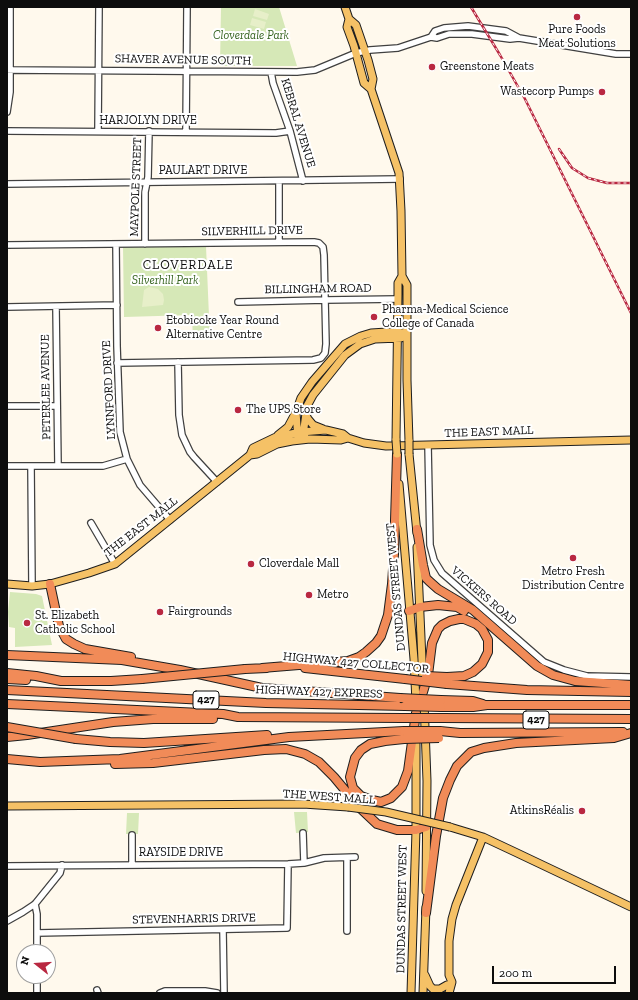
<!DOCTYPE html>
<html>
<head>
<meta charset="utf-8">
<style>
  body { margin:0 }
  #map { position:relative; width:638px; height:1000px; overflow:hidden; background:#fff9ed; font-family:"Zilla Slab",serif }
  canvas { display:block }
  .frame { position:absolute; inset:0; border:8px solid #0d0d0d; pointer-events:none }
  .north { position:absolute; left:16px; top:944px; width:40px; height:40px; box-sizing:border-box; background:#fff; border:1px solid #9e9e9e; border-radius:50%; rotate:287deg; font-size:11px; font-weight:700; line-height:16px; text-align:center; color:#0d0d0d }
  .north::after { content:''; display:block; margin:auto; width:14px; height:18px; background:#b92841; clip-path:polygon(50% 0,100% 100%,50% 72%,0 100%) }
  .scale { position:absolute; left:492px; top:966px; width:124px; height:18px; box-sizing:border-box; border:2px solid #0d0d0d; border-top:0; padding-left:5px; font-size:12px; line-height:14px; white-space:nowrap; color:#0d0d0d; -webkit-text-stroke:3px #fff; paint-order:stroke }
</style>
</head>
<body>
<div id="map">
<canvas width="638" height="1000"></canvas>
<div class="frame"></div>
<div class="north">N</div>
<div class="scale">200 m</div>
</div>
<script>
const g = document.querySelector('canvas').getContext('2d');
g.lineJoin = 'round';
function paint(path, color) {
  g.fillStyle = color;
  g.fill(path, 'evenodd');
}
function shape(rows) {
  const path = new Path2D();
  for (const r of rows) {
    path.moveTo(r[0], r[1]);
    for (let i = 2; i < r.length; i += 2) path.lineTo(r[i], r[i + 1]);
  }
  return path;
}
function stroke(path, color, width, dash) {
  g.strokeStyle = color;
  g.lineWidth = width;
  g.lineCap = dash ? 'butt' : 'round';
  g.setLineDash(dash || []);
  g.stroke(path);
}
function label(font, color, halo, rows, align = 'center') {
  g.font = font + ' "Zilla Slab",serif';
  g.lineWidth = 4;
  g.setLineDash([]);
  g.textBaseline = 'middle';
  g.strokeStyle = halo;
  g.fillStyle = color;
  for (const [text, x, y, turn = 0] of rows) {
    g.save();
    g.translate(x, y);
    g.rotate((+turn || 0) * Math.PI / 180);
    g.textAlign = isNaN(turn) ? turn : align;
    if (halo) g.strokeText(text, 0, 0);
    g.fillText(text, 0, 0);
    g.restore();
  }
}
paint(shape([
  [221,7,279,7,297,66,220,66],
  [206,246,210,340,193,340,192,315,124,317,123,247],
  [10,592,36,594,42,596,52,645,15,647,15,628,9,627,8,612],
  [294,812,307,812,308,832,296,833],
  [127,813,139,813,138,834,126,834]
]), '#d6e8b7');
paint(shape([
  [255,9,269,14,267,20,253,16],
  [252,18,266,22,264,29,250,25],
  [149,287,158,289,163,294,164,300,163,305,142,307,144,290]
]), '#e7efc9');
const minor = shape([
  [431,37,435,31,444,28,468,26,506,31,519,38,616,54,631,54],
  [7,70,297,72,315,70,356,53,370,50,398,48,431,37,437,38,449,34,472,34,510,39,519,38],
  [271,72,273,83,290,131,303,181],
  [7,112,10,92,10,7],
  [7,131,276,133,290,131],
  [98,131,99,7],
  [186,131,187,7],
  [279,181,279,241],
  [7,184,400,179],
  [116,244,117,346,120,432,127,459,140,485,170,520],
  [145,244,145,192,148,177,149,131],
  [7,245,314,242,319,243,323,247,324,255,326,344,325,353,321,358,313,360,117,363],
  [238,302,326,300,398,299],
  [7,307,117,305],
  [56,307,58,466],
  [178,362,179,415,182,435,190,452,194,457,217,482],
  [7,406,57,406],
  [428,445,430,545,434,560,442,573,544,662,564,670,587,676,631,677],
  [7,466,103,466,127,459],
  [31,466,32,586],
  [91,523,115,564],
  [303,833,304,863],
  [347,858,347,931],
  [132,865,132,835],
  [7,866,288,864,304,863,324,858,355,857],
  [35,904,37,914,37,952],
  [7,921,23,912,35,904,60,873,62,865],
  [223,930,224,993],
  [37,933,287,928,288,864],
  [37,976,37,993],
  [97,990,98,993],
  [160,993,165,991,205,991,217,993]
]);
const major = shape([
  [345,7,349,19,347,27,354,46,364,83,371,89,399,173,401,211,402,276,407,285,407,380,409,441],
  [349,19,356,25,368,60,373,79,371,89],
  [305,413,308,419,313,425,323,429],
  [278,435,288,427,296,412],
  [305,439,304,428,307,406,313,395,345,355,360,344,375,339,401,338],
  [298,440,296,412,301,398,312,382,345,344,361,336,371,333,387,332,407,333],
  [396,440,398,294,398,283,402,276],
  [409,454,417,533],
  [250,455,257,454,277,444,292,441,310,439,341,440,348,438],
  [399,484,414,659,416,703],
  [417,547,423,683],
  [7,584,32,586,50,584,89,573,115,564,250,455,253,448,276,437,301,432,326,430,343,434,348,438,364,443,386,446,631,440],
  [424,701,427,781,426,891],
  [7,806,303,804,348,807],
  [450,827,483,837,515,852,631,907],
  [425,975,430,986,433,989,440,989,447,985],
  [411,993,416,830,416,735],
  [423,993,426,907],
  [449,993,452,982,449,975,449,941,452,919,456,905,483,837]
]);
const highway = shape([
  [417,529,423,565,426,578,429,581,438,589,473,610,537,666,553,675,575,681,631,685],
  [50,584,59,626,66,639,74,644,85,649,131,657],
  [409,611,420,607,438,605,457,607,464,611],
  [7,655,122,660,180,670,262,688,400,698],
  [262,668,348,661,359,657,366,652,376,643,381,636,388,615,392,584,394,554,397,454],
  [305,668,405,679],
  [245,669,267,668],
  [7,673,36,676,61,681,111,681,142,679],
  [7,679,26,680],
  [447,684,527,690,631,692],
  [7,690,266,703,405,706],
  [423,692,428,675,432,643,438,629,442,625,450,621,459,619,464,619,476,624,482,629,488,640,488,652,482,664,473,672,464,676,447,677],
  [441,700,473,701,483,704],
  [7,704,223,714,238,717,403,718],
  [441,707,473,707,487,705,631,705],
  [441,718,631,719],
  [440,731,460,733,623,732],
  [7,737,27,735,113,722,153,719,213,719],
  [76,739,110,742,144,743,267,735],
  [404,739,385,741,370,744,361,750,355,758,350,777,353,788,361,796,372,800,381,802,391,798,402,787,408,771,416,713],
  [7,759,40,762,120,759,289,737,404,731],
  [115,764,153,763,264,750,286,749,305,754,319,762,334,777,359,807,377,824,397,830,416,830,426,827],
  [426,913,436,836,443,798,450,780,457,766,471,752,484,748,516,743,614,738,631,733]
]);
stroke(minor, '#404040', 8);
stroke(major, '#1e1e1e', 9);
stroke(highway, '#1e1e1e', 10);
stroke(minor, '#fff', 5.5);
stroke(major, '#f5c166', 7);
stroke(highway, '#f18b58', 8);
const rail = shape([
  [471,7,500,55,525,99,631,313],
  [559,149,572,168,588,178,607,183,631,183]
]);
stroke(rail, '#b92841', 2.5);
stroke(rail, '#fff', 1, [3]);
const majorBridge = shape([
  [396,440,397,454],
  [409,441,409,454],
  [348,807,386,812,450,827]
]);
const highwayBridge = shape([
  [426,676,447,677],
  [142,679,245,669],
  [405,679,447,684],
  [400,698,441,700],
  [405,706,441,707],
  [403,718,441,718],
  [7,727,76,739],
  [404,731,440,731],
  [404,739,439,738]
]);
stroke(majorBridge, '#1e1e1e', 9, []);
stroke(highwayBridge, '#1e1e1e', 10, []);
stroke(majorBridge, '#f5c166', 7);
stroke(highwayBridge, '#f18b58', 8);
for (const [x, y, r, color] of [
  [577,17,4,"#b92841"],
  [432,67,4,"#b92841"],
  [602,92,4,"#b92841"],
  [374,317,4,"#b92841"],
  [158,328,4,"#b92841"],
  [238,410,4,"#b92841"],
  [573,558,4,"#b92841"],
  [251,564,4,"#b92841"],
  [309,595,4,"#b92841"],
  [160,612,4,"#b92841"],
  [27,623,4,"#b92841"],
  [582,811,4,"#b92841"]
]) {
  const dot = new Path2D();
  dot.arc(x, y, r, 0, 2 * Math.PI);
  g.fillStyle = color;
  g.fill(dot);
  stroke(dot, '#fff', 1.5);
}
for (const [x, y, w] of [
  [206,700,26],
  [536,720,26]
]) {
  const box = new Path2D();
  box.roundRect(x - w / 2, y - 9, w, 18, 3);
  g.fillStyle = '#fff';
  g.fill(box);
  stroke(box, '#0d0d0d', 1);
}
label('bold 11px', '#0d0d0d', null, [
  ["427",206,700],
  ["427",536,720]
]);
label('12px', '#0d0d0d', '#fff', [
  ["Pure Foods",577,30,"center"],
  ["Meat Solutions",577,44,"center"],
  ["Greenstone Meats",440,67],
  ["Wastecorp Pumps",594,92,"right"],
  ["Pharma-Medical Science",382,310],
  ["College of Canada",382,324],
  ["Etobicoke Year Round",166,321],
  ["Alternative Centre",166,335],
  ["The UPS Store",246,410],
  ["Cloverdale Mall",259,564],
  ["Metro Fresh",573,572,"center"],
  ["Distribution Centre",573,586,"center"],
  ["Metro",317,595],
  ["Fairgrounds",168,612],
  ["St. Elizabeth",35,616],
  ["Catholic School",35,630],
  ["AtkinsRéalis",574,811,"right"]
], 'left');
label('italic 12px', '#35631f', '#fff', [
  ["Cloverdale Park",251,36],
  ["Silverhill Park",165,281]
]);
label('12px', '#0d0d0d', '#fff', [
  ["SHAVER AVENUE SOUTH",183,60,1],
  ["HARJOLYN DRIVE",148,121],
  ["KEBRAL AVENUE",298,123,73],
  ["PAULART DRIVE",203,171],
  ["MAYPOLE STREET",136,187,-88],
  ["SILVERHILL DRIVE",252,231,-1],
  ["BILLINGHAM ROAD",318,289,-1],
  ["PETERLEE AVENUE",46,387,-91],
  ["LYNNFORD DRIVE",109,390,-93],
  ["THE EAST MALL",489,432,-2],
  ["THE EAST MALL",141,527,-38],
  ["DUNDAS STREET WEST",396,587,-95],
  ["VICKERS ROAD",484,596,41],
  ["HIGHWAY 427 COLLECTOR",356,663,5],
  ["HIGHWAY 427 EXPRESS",319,692,2],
  ["THE WEST MALL",329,797,4],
  ["RAYSIDE DRIVE",181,853],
  ["DUNDAS STREET WEST",402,909,-89],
  ["STEVENHARRIS DRIVE",194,919,-1]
]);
g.letterSpacing = '1px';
label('13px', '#0d0d0d', '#fff', [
  ["CLOVERDALE",188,265]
]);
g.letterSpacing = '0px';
</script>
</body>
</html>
